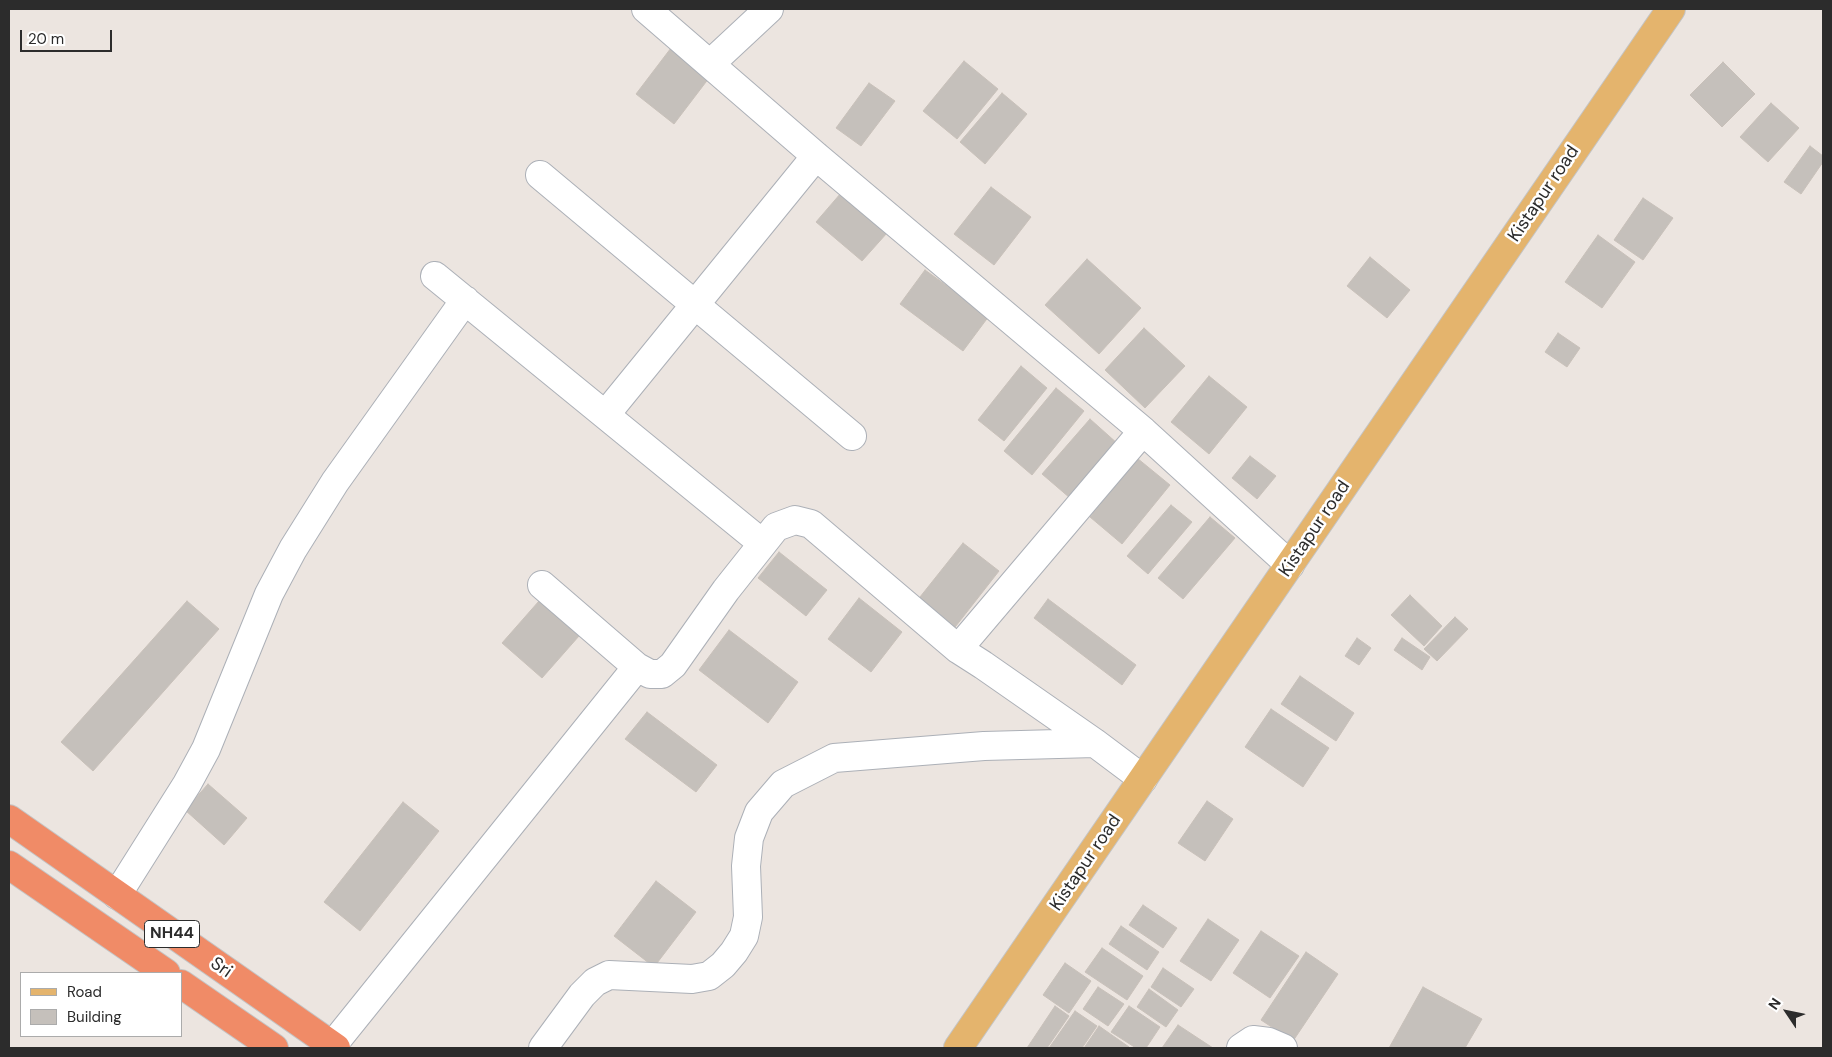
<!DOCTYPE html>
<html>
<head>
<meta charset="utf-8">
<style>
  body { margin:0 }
  #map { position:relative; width:1832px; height:1057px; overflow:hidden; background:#ece5e0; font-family:"DM Sans",sans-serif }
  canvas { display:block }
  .frame { position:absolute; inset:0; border:10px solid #2c2c2c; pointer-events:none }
  .legend { position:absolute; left:20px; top:972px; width:162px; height:65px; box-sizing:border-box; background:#fff; border:1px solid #ababab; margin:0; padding:6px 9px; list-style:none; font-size:15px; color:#2c2c2c }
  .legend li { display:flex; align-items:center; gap:10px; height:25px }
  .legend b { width:25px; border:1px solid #ababab }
  .north { position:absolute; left:1762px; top:987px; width:50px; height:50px; -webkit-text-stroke:4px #fff; paint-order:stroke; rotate:304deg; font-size:14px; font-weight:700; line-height:20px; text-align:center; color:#2c2c2c }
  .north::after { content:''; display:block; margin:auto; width:18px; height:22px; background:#2c2c2c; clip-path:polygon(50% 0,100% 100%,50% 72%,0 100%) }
  .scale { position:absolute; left:20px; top:30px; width:92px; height:22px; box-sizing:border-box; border:2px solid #2c2c2c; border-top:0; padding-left:6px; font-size:15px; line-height:18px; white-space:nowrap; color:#2c2c2c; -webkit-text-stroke:4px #fff; paint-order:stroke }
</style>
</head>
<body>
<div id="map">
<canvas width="1832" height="1057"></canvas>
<div class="frame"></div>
<ul class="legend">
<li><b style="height:6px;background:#e4b46d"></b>Road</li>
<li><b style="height:14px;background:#c5c0bb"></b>Building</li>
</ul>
<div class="north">N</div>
<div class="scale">20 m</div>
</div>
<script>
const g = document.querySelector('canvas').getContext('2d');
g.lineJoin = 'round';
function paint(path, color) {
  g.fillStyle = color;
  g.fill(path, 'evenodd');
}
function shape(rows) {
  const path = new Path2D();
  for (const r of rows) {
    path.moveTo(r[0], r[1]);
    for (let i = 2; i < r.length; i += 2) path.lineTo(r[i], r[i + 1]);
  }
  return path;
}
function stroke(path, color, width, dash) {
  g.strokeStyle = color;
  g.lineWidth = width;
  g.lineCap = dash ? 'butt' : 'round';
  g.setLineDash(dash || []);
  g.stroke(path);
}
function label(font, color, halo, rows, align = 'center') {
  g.font = font + ' "DM Sans",sans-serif';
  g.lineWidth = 5;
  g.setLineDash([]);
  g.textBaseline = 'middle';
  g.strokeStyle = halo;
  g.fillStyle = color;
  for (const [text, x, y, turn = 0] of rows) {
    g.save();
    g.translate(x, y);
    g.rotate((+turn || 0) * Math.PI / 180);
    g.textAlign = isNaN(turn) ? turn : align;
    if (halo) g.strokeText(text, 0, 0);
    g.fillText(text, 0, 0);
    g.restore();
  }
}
const building = shape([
  [671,48,709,78,674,124,636,94,671,48],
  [964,61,998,89,957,139,923,111,964,61],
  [1723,62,1755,94,1722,127,1690,95,1723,62],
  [869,83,895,101,861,146,836,128,869,83],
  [1002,93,1027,114,985,164,960,142,1002,93],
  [1771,103,1799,128,1768,162,1740,137,1771,103],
  [1810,146,1823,156,1823,162,1801,194,1784,182,1810,146],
  [991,187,1031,217,994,265,954,234,991,187],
  [841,193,887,233,862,261,816,222,841,193],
  [1643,198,1673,218,1643,260,1614,240,1643,198],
  [1598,235,1635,262,1602,308,1565,282,1598,235],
  [1370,257,1410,290,1387,318,1347,286,1370,257],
  [1087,259,1141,308,1099,354,1045,305,1087,259],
  [925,270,989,316,963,351,900,304,925,270],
  [1144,328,1185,366,1145,408,1105,370,1144,328],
  [1558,333,1580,348,1567,367,1545,352,1558,333],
  [1021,366,1047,388,1004,441,978,420,1021,366],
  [1209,376,1247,407,1209,454,1171,422,1209,376],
  [1056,388,1084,411,1032,475,1004,451,1056,388],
  [1090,419,1118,444,1070,498,1042,474,1090,419],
  [1250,456,1276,476,1257,499,1232,478,1250,456],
  [1137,458,1170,485,1122,544,1090,517,1137,458],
  [1171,505,1192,522,1148,574,1127,556,1171,505],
  [1210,517,1235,538,1183,599,1158,578,1210,517],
  [963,543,999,571,952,631,916,602,963,543],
  [779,552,827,590,806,616,758,578,779,552],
  [1410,595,1442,626,1424,646,1391,615,1410,595],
  [859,598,902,632,871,672,828,639,859,598],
  [1048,599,1136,665,1122,685,1034,618,1048,599],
  [187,601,219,629,93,771,61,742,187,601],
  [539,601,579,636,542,678,502,643,539,601],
  [1455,617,1468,629,1437,661,1424,649,1455,617],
  [729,630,798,682,768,723,699,670,729,630],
  [1357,638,1371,648,1359,665,1345,656,1357,638],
  [1402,638,1430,657,1422,670,1394,650,1402,638],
  [1300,676,1354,713,1336,741,1281,704,1300,676],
  [1271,709,1329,748,1303,787,1245,747,1271,709],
  [647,712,717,765,696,792,625,739,647,712],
  [208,784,247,818,224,845,185,810,208,784],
  [1207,801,1233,819,1205,861,1178,843,1207,801],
  [403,802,439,831,360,931,324,902,403,802],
  [656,881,696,912,654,967,614,936,656,881],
  [1143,905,1177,928,1163,948,1129,925,1143,905],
  [1208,919,1239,940,1211,981,1180,961,1208,919],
  [1121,926,1159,952,1147,970,1109,944,1121,926],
  [1261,931,1299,956,1270,998,1233,973,1261,931],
  [1102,948,1143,976,1127,1000,1085,972,1102,948],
  [1306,952,1338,974,1293,1041,1261,1020,1306,952],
  [1065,963,1091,981,1069,1013,1043,995,1065,963],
  [1163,968,1194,989,1181,1007,1151,987,1163,968],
  [1098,987,1124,1004,1108,1026,1083,1009,1098,987],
  [1423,987,1482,1019,1465,1048,1389,1048,1423,987],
  [1149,989,1178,1010,1166,1027,1137,1007,1149,989],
  [1055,1006,1069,1016,1047,1048,1027,1048,1055,1006],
  [1129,1006,1160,1027,1146,1048,1136,1048,1111,1032,1129,1006],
  [1075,1011,1097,1026,1082,1048,1049,1048,1075,1011],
  [1178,1025,1213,1048,1162,1048,1178,1025],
  [1099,1026,1129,1047,1129,1048,1084,1048,1099,1026]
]);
paint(building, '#c5c0bb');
stroke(building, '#c8c0b9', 1);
const minor = shape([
  [646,9,816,156,1143,431,1290,565],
  [710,64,769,9],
  [540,175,852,436],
  [435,276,762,543],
  [606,414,816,156],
  [542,585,637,667,650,674,662,674,673,665,726,590,776,527,795,520,811,524,958,649,983,665,1095,743,1143,779],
  [958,649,1143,431],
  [117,895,187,784,206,749,269,594,293,549,335,482,465,300],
  [332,1046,637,667],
  [543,1048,582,995,595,982,609,975,692,979,709,976,723,965,734,952,744,936,748,917,746,866,749,838,759,812,783,784,834,758,984,746,1095,743],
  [1241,1048,1253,1040,1269,1042,1283,1048]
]);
const major = shape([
  [958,1048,1671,9]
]);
const highway = shape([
  [9,819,336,1048],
  [9,865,166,973],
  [181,984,274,1048]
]);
stroke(minor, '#acb0b7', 30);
stroke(major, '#c4c4c4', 30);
stroke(highway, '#c4c4c4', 30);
stroke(minor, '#fff', 28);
stroke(major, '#e4b46d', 28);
stroke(highway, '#f08b67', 28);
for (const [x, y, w] of [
  [172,934,55]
]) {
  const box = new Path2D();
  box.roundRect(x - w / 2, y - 13.5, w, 27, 4);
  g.fillStyle = '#fff';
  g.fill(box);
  stroke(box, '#2c2c2c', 1);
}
label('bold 16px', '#2c2c2c', null, [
  ["NH44",172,934]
]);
label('18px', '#2c2c2c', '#fff', [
  ["Kistapur road",1544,194,-56],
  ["Kistapur road",1315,529,-56],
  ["Kistapur road",1086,863,-56],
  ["Sri",221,968,35]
]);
</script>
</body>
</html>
